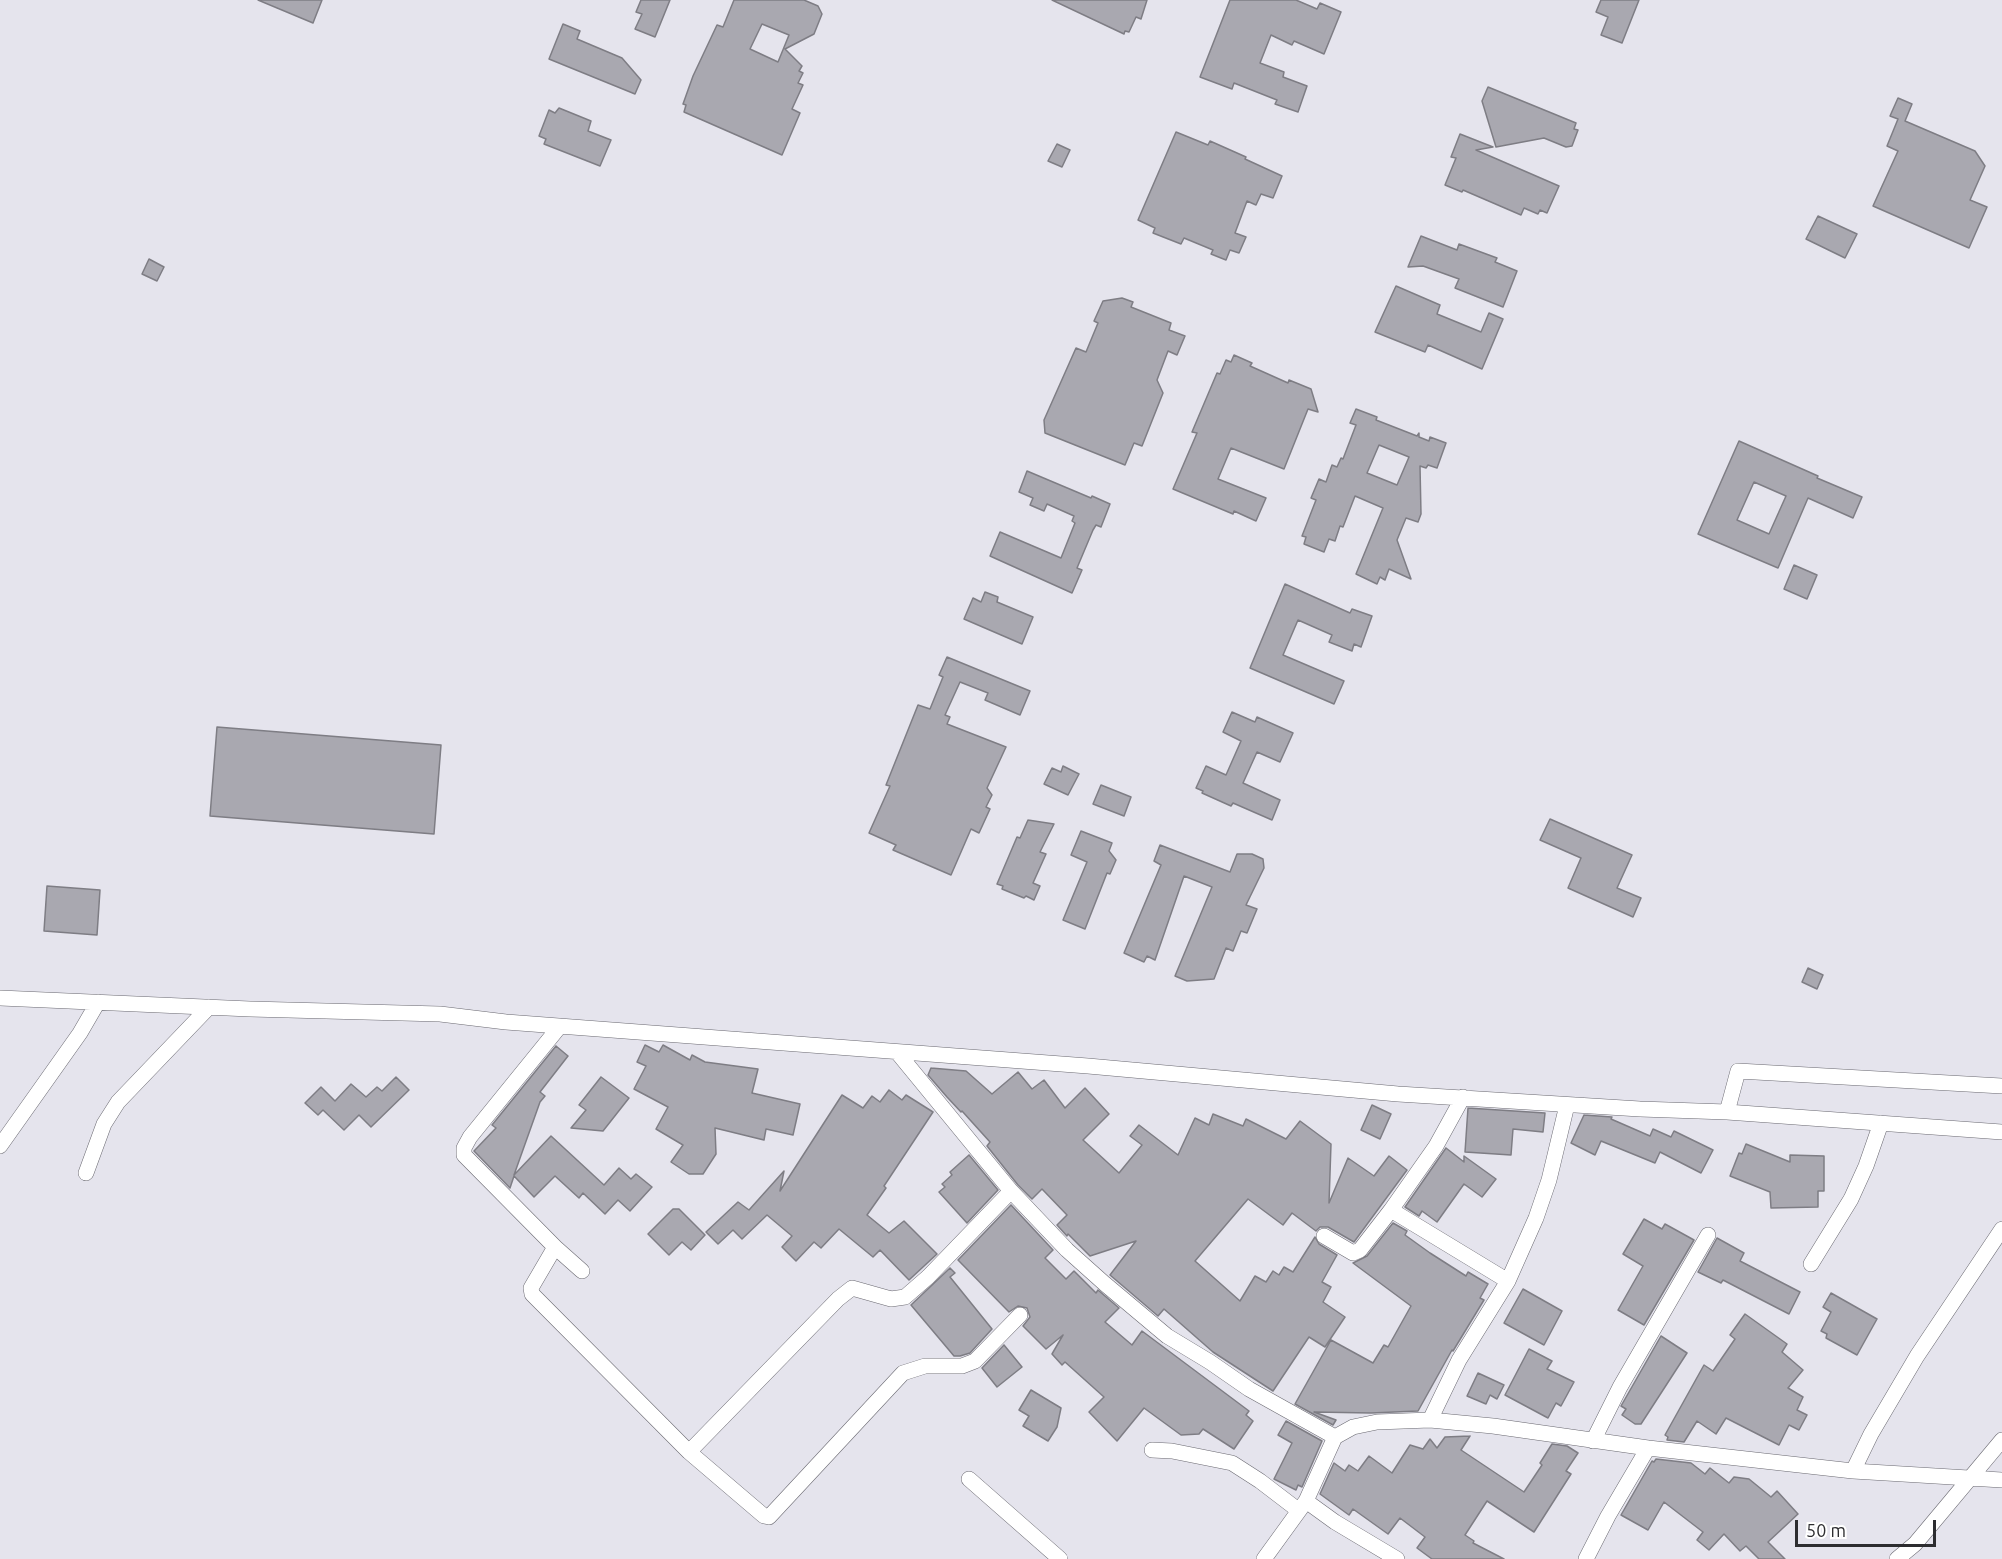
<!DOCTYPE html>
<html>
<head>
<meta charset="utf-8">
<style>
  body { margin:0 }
  #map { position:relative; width:2002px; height:1559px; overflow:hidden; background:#e5e4ed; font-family:Ubuntu,sans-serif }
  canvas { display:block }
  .scale { position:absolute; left:1795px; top:1520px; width:141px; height:27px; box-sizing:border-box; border:3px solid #2d2d30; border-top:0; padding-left:8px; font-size:18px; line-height:21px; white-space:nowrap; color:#2d2d30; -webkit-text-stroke:4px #fff; paint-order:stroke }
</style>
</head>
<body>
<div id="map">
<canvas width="2002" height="1559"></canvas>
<div class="scale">50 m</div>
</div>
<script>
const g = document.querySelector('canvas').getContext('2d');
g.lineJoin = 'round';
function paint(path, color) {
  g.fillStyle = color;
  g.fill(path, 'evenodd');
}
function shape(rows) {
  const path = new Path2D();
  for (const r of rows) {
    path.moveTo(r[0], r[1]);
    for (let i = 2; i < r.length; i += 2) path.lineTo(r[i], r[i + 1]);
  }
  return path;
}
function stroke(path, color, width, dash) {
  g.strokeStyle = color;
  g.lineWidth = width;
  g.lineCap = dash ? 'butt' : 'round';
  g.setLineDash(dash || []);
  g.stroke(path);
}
const building = shape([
  [258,0,322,0,313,23,258,0],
  [641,0,670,0,655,37,635,29,642,14,636,12,641,0],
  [734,0,804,0,818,6,822,14,814,34,785,49,802,66,799,71,803,73,798,83,803,85,792,109,800,113,782,155,684,112,686,105,683,104,693,76,717,25,723,27,734,0],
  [762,24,789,35,778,62,750,49,762,24],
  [1052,0,1147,0,1141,19,1136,17,1129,32,1125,31,1124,34,1052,0],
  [1230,0,1296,0,1317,9,1320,3,1341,12,1324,54,1294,41,1292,45,1271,35,1260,63,1284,72,1283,77,1307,86,1298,112,1275,104,1277,100,1234,83,1232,89,1200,77,1230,0],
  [1601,0,1639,0,1622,43,1601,35,1608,17,1596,12,1601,0],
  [563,24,580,31,577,39,622,58,641,80,635,94,549,59,563,24],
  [1488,87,1576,123,1574,129,1578,130,1572,146,1566,147,1544,138,1496,147,1482,101,1488,87],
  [1898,98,1912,104,1905,121,1975,151,1985,166,1970,200,1987,207,1969,248,1873,206,1898,151,1887,146,1898,119,1890,116,1898,98],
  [559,108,591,121,588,131,611,140,600,166,544,144,546,139,539,136,549,110,555,113,559,108],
  [1176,132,1208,145,1210,141,1246,157,1245,159,1282,176,1273,198,1261,194,1256,205,1247,201,1235,233,1246,237,1239,253,1230,250,1226,260,1211,254,1213,250,1184,238,1181,244,1153,233,1155,228,1138,220,1176,132],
  [1460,134,1493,147,1476,150,1559,186,1547,213,1540,210,1538,214,1524,208,1521,215,1463,190,1462,192,1445,185,1456,158,1451,157,1460,134],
  [1057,144,1070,150,1062,167,1048,161,1057,144],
  [1818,216,1857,234,1845,258,1806,239,1818,216],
  [1421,236,1457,250,1459,244,1497,258,1495,262,1517,271,1503,307,1455,288,1459,279,1423,266,1408,267,1421,236],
  [149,259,164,267,157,281,142,274,149,259],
  [1396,286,1440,305,1437,314,1481,332,1489,313,1503,319,1482,369,1428,345,1425,352,1375,332,1396,286],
  [1122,298,1133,302,1131,307,1171,323,1169,330,1185,336,1177,355,1168,351,1157,380,1163,393,1142,446,1134,443,1125,465,1045,433,1044,420,1076,348,1086,352,1098,323,1094,321,1103,301,1122,298],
  [1234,355,1252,363,1250,366,1288,383,1289,380,1311,389,1318,412,1308,409,1284,469,1231,448,1218,479,1266,498,1256,521,1234,511,1233,514,1173,489,1197,433,1192,432,1217,373,1220,374,1226,360,1231,362,1234,355],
  [1356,409,1377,417,1376,420,1417,436,1419,433,1419,437,1429,441,1430,437,1446,443,1437,468,1428,465,1426,468,1420,466,1421,514,1418,522,1406,518,1397,540,1411,579,1389,569,1385,580,1380,577,1377,584,1356,574,1383,508,1355,496,1343,527,1340,526,1335,541,1329,539,1324,552,1304,544,1306,537,1302,536,1316,500,1311,498,1319,479,1326,482,1332,465,1337,467,1341,458,1343,459,1356,425,1350,423,1356,409],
  [1379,445,1409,457,1397,485,1367,473,1379,445],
  [1739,441,1818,476,1817,478,1862,497,1853,518,1808,498,1778,568,1698,534,1739,441],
  [1754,482,1786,496,1769,534,1737,520,1754,482],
  [1027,471,1091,498,1092,496,1110,504,1101,527,1096,525,1093,530,1077,568,1082,570,1072,593,990,556,1000,532,1061,558,1075,523,1072,521,1074,516,1047,504,1044,511,1030,505,1033,498,1019,492,1027,471],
  [1794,565,1817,575,1807,599,1784,589,1794,565],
  [1285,584,1350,613,1352,609,1372,616,1361,647,1354,644,1352,651,1329,642,1332,635,1298,620,1283,655,1344,681,1334,704,1250,668,1285,584],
  [985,592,998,597,997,602,1033,617,1022,644,964,619,973,598,981,602,985,592],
  [947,657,1030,691,1020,715,985,700,988,693,960,682,945,715,950,717,947,724,1006,747,987,788,992,795,986,807,990,809,979,833,971,829,951,875,893,850,896,845,869,833,890,786,886,785,918,705,930,709,943,677,939,675,947,657],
  [1232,712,1255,722,1257,717,1293,733,1280,762,1257,752,1243,783,1280,800,1272,820,1233,803,1231,806,1202,793,1203,791,1196,788,1206,766,1226,775,1241,741,1223,732,1232,712],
  [217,727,441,745,434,834,210,816,217,727],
  [1063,766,1079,774,1068,795,1044,784,1052,768,1061,772,1063,766],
  [1101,785,1131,797,1124,816,1093,804,1101,785],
  [1550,819,1632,855,1617,888,1641,898,1633,917,1568,888,1581,858,1540,840,1550,819],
  [1028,820,1054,824,1040,852,1046,854,1033,883,1040,886,1034,900,1026,896,1024,898,1002,889,1003,886,997,884,1017,837,1020,838,1028,820],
  [1081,831,1112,843,1109,851,1116,860,1110,874,1107,873,1085,929,1063,920,1087,862,1071,855,1081,831],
  [1160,845,1230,872,1237,854,1252,854,1263,859,1264,868,1246,905,1257,909,1247,933,1241,931,1233,951,1226,948,1214,979,1187,981,1175,976,1212,887,1184,876,1155,960,1147,956,1144,962,1124,953,1161,865,1154,861,1160,845],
  [47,886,100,890,97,935,44,931,47,886],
  [1808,968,1823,975,1817,989,1802,982,1808,968],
  [645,1045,659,1052,663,1045,690,1060,692,1055,705,1062,758,1069,752,1093,800,1104,793,1135,766,1129,764,1140,715,1128,716,1154,703,1174,689,1174,671,1162,683,1145,656,1129,668,1107,634,1089,646,1066,637,1062,645,1045],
  [556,1046,568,1056,540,1092,545,1096,540,1102,514,1175,551,1136,604,1185,619,1168,631,1179,636,1174,652,1187,630,1211,618,1200,605,1214,583,1193,579,1198,555,1176,534,1197,514,1176,510,1188,474,1151,496,1128,492,1125,556,1046],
  [931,1068,966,1071,992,1094,1018,1072,1032,1089,1044,1080,1065,1108,1085,1088,1109,1114,1083,1140,1119,1173,1142,1145,1130,1136,1139,1125,1178,1155,1195,1118,1209,1125,1213,1114,1243,1126,1246,1119,1286,1139,1300,1121,1331,1144,1329,1203,1348,1158,1374,1176,1389,1156,1407,1170,1354,1242,1328,1227,1320,1227,1316,1231,1292,1213,1283,1225,1248,1199,1195,1261,1240,1301,1255,1276,1266,1282,1273,1271,1279,1275,1284,1267,1293,1272,1315,1237,1319,1244,1337,1255,1322,1282,1331,1287,1323,1302,1345,1317,1325,1347,1309,1337,1273,1391,1213,1352,1164,1309,1158,1316,1110,1275,1136,1241,1090,1256,1068,1234,1067,1236,1057,1225,1067,1215,1042,1189,1032,1199,1018,1185,987,1146,990,1142,962,1111,961,1112,947,1097,928,1075,931,1068],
  [396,1077,409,1090,371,1127,359,1115,344,1130,323,1110,318,1115,305,1103,321,1087,335,1101,351,1084,366,1097,377,1087,382,1091,396,1077],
  [601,1077,629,1098,603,1131,571,1128,586,1110,579,1105,601,1077],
  [889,1090,902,1100,906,1095,933,1112,884,1186,886,1188,867,1215,889,1233,904,1221,937,1254,909,1280,880,1250,873,1257,839,1229,821,1248,814,1242,796,1261,782,1247,792,1236,767,1215,742,1239,733,1230,718,1244,706,1232,738,1202,749,1210,784,1171,780,1191,842,1095,863,1108,872,1096,880,1102,889,1090],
  [1372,1105,1391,1114,1380,1139,1361,1130,1372,1105],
  [1468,1108,1545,1113,1543,1132,1513,1129,1511,1155,1465,1152,1468,1108],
  [1584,1115,1612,1117,1611,1119,1650,1136,1653,1129,1671,1137,1674,1131,1713,1150,1701,1173,1660,1152,1655,1163,1601,1141,1595,1155,1571,1143,1584,1115],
  [1746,1144,1790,1162,1790,1155,1824,1156,1824,1191,1818,1191,1818,1207,1771,1208,1770,1192,1730,1176,1739,1153,1742,1154,1746,1144],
  [1446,1148,1464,1162,1464,1156,1496,1179,1482,1197,1464,1184,1437,1222,1422,1211,1419,1216,1405,1207,1446,1148],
  [969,1155,998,1190,967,1223,939,1192,945,1187,942,1184,952,1175,950,1172,969,1155],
  [1011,1205,1053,1250,1045,1258,1066,1279,1074,1271,1096,1293,1098,1290,1119,1308,1105,1322,1132,1345,1142,1331,1249,1411,1246,1415,1253,1421,1234,1449,1203,1429,1199,1434,1181,1435,1144,1408,1117,1441,1089,1412,1104,1397,1065,1362,1062,1365,1052,1354,1063,1335,1046,1349,1023,1326,1030,1317,1027,1308,1018,1306,1009,1312,958,1260,1011,1205],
  [673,1209,679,1209,705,1235,691,1250,682,1242,669,1255,648,1234,673,1209],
  [1644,1219,1662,1229,1665,1224,1694,1240,1644,1325,1618,1310,1643,1266,1623,1254,1644,1219],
  [1393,1223,1407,1231,1405,1235,1430,1253,1466,1276,1468,1272,1488,1284,1480,1298,1484,1300,1453,1351,1452,1350,1418,1411,1371,1413,1314,1412,1336,1420,1333,1425,1295,1404,1331,1340,1373,1363,1384,1345,1388,1347,1411,1306,1353,1263,1367,1256,1393,1223],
  [1717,1238,1744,1253,1740,1261,1800,1292,1789,1314,1723,1280,1721,1283,1698,1272,1717,1238],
  [950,1268,955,1273,950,1277,992,1329,970,1353,960,1356,954,1356,911,1305,950,1268],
  [1523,1289,1562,1311,1544,1345,1504,1323,1523,1289],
  [1831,1293,1877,1319,1857,1355,1826,1338,1827,1334,1821,1331,1831,1312,1823,1307,1831,1293],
  [1745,1314,1787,1344,1782,1352,1803,1370,1788,1388,1803,1397,1797,1410,1807,1415,1799,1430,1789,1425,1779,1445,1726,1418,1716,1434,1697,1421,1684,1442,1667,1440,1668,1437,1665,1435,1704,1365,1713,1371,1735,1339,1730,1335,1745,1314],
  [1661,1336,1687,1353,1641,1424,1635,1424,1622,1415,1626,1409,1621,1406,1661,1336],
  [1004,1345,1022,1367,997,1387,982,1368,1004,1345],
  [1529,1349,1552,1361,1547,1369,1574,1382,1561,1406,1556,1403,1548,1418,1505,1395,1529,1349],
  [1478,1373,1504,1385,1497,1399,1490,1395,1486,1404,1467,1396,1478,1373],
  [1031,1390,1061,1408,1057,1427,1048,1441,1023,1426,1029,1416,1019,1410,1031,1390],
  [1286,1421,1322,1441,1302,1487,1298,1485,1296,1490,1274,1479,1292,1443,1278,1435,1286,1421],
  [1470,1436,1461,1450,1524,1492,1542,1465,1540,1463,1552,1444,1567,1446,1578,1453,1566,1471,1571,1474,1534,1532,1487,1501,1465,1535,1474,1541,1473,1543,1504,1559,1432,1559,1417,1548,1425,1537,1400,1518,1388,1534,1353,1509,1349,1515,1320,1494,1334,1463,1345,1471,1349,1465,1358,1471,1369,1456,1392,1473,1410,1445,1423,1449,1430,1439,1437,1448,1445,1437,1470,1436],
  [1656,1459,1691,1463,1705,1474,1710,1468,1729,1483,1734,1477,1749,1479,1771,1497,1777,1491,1798,1514,1768,1542,1785,1559,1759,1559,1746,1546,1740,1551,1724,1534,1709,1550,1697,1540,1703,1532,1664,1502,1648,1530,1621,1515,1652,1461,1654,1462,1656,1459]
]);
paint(building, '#a9a8b0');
stroke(building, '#7e7d84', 1.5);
const minor = shape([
  [0,998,250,1009,440,1014,506,1022,1088,1066,1398,1094,1640,1109,1727,1112,2002,1132],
  [560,1026,470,1137,464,1148,464,1155,555,1247,582,1271],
  [897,1052,1011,1191,1067,1250,1105,1284,1167,1336,1210,1362,1249,1389,1335,1437],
  [1727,1112,1738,1071,2002,1086],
  [0,1146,80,1033,98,1002],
  [86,1173,104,1124,118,1102,209,1007],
  [1391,1210,1508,1281],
  [1324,1236,1353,1253,1360,1250,1391,1210,1436,1146,1463,1097],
  [555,1247,531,1288,532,1294,689,1452,838,1299,852,1288,891,1299,905,1297,928,1277,1011,1191],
  [1811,1264,1851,1199,1866,1166,1881,1123],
  [1430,1420,1459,1360,1508,1281,1536,1218,1549,1180,1567,1105],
  [1593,1441,1620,1387,1708,1235],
  [1152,1450,1172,1451,1232,1463,1260,1481,1298,1510],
  [689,1452,764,1516,769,1517,903,1373,925,1366,962,1366,975,1361,1020,1315],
  [1853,1471,1871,1434,1917,1356,2002,1229],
  [969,1479,1060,1559],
  [1306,1501,1335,1522,1397,1559],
  [1264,1559,1306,1501,1335,1437,1353,1427,1377,1422,1430,1420,1493,1426,1648,1448,1853,1471,2002,1480],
  [1586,1559,1608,1516,1648,1448],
  [1897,1559,1915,1544,2002,1440]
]);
stroke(minor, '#6a6971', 16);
stroke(minor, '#fff', 15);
</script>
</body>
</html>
